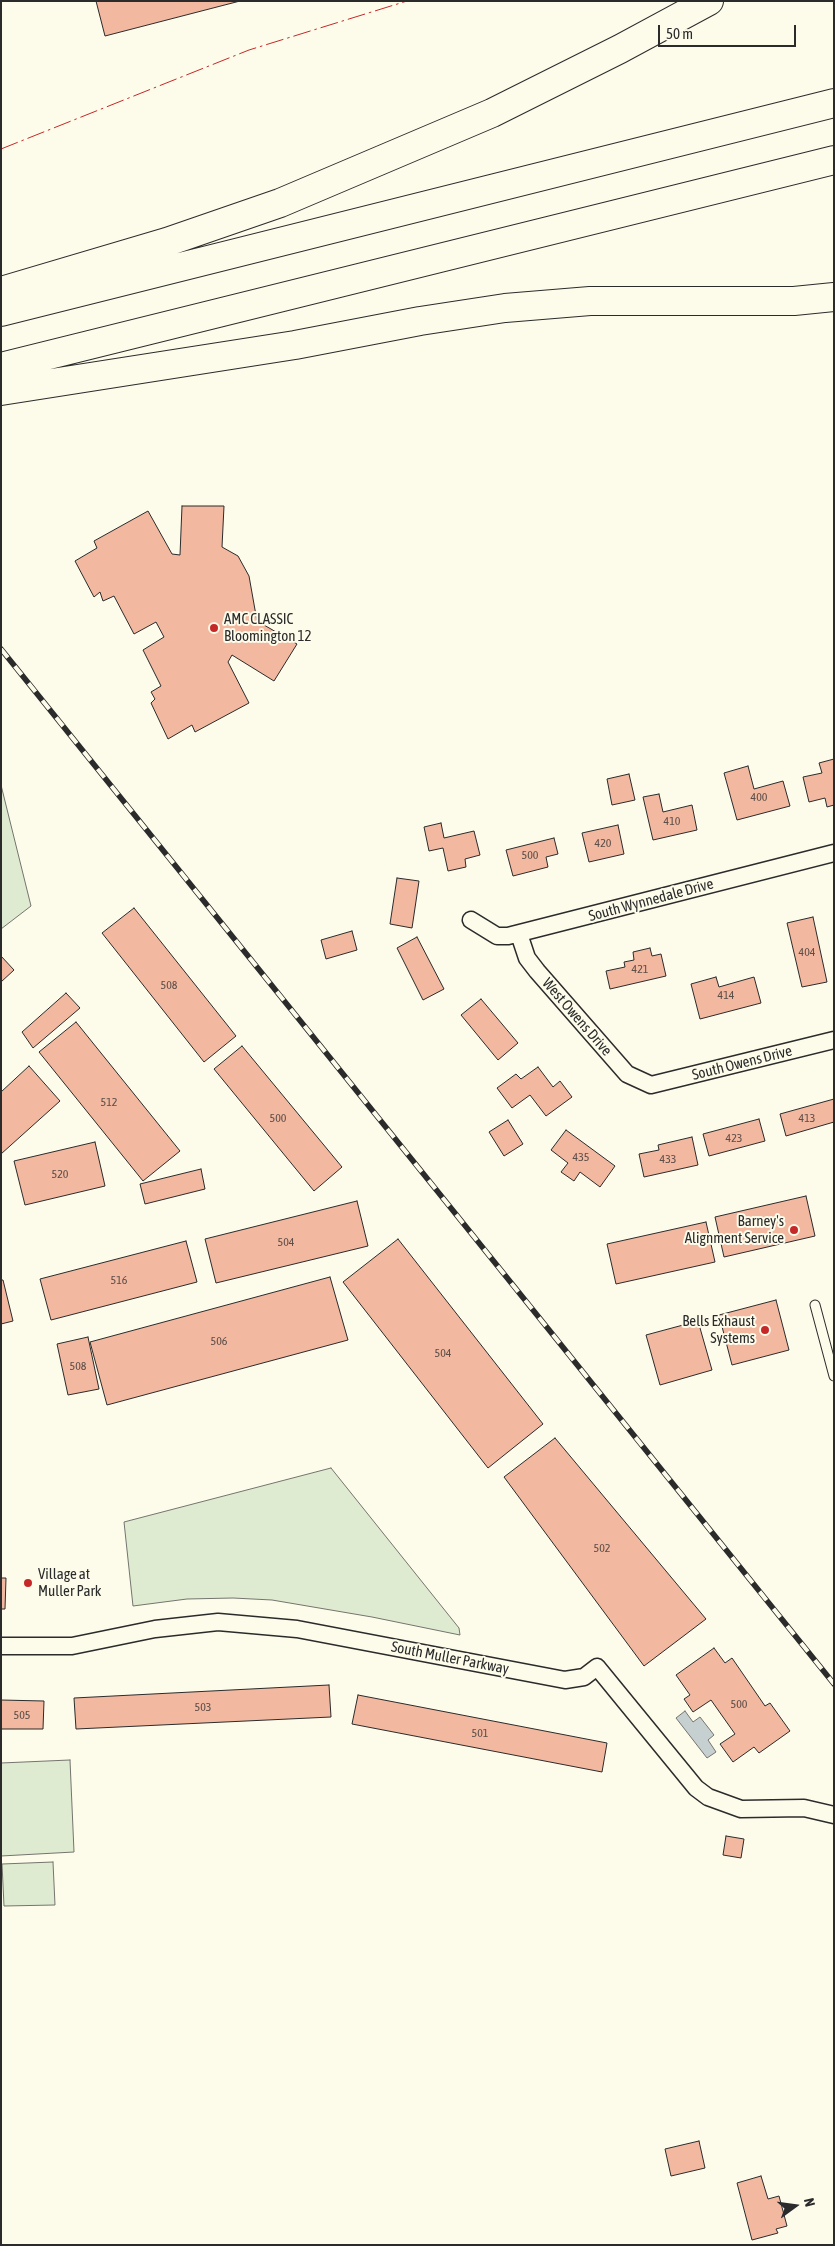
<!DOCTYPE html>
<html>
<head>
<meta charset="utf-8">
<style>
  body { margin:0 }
  #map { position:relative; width:835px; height:2246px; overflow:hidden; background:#fdfbea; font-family:"Asap Condensed",sans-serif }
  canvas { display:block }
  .frame { position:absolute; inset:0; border:2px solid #2b2b2b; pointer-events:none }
  .north { position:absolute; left:770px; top:2181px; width:50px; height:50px; -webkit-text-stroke:4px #fdfbea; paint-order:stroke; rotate:76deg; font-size:14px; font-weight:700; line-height:20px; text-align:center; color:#2b2b2b }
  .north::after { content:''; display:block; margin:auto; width:18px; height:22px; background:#2b2b2b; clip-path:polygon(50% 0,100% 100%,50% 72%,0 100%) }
  .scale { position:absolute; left:658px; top:25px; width:138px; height:22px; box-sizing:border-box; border:2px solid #2b2b2b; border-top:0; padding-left:6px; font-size:15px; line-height:18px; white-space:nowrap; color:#2b2b2b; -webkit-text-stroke:4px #fdfbea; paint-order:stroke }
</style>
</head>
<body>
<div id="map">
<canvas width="835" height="2246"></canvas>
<div class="frame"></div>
<div class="north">N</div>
<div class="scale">50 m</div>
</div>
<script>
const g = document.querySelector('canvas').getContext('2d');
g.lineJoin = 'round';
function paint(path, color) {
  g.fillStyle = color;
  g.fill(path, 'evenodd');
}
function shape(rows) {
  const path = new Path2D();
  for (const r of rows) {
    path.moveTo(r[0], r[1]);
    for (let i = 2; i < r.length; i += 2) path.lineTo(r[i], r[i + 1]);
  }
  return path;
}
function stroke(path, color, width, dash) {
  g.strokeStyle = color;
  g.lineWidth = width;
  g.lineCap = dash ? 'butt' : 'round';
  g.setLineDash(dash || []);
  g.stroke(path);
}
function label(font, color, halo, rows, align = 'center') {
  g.font = font + ' "Asap Condensed",sans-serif';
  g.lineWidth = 4;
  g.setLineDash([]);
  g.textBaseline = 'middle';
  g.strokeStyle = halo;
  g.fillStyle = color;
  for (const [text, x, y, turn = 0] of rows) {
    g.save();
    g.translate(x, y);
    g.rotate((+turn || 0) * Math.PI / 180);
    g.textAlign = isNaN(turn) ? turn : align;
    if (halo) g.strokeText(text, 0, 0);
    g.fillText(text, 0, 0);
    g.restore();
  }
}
const green = shape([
  [1,785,31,906,1,929,1,785],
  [331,1468,459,1628,460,1635,372,1617,272,1600,233,1598,187,1599,133,1606,124,1522,331,1468],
  [70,1760,74,1852,1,1856,1,1763,70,1760],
  [53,1862,55,1905,4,1906,2,1864,53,1862]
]);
paint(green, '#deebd1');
stroke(green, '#74746e', 1);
const water = shape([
  [685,1711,693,1722,700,1717,714,1735,708,1740,716,1752,707,1758,676,1718,685,1711]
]);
paint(water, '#c7d0d0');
stroke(water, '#74746e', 1);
const building = shape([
  [96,1,240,1,105,36,96,1],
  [182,506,224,506,222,547,238,556,249,576,257,621,297,644,274,681,232,655,228,662,249,703,195,732,192,725,168,739,151,703,155,699,151,692,161,686,143,650,164,637,156,622,134,634,114,596,103,601,100,592,94,597,75,561,97,548,94,541,148,511,172,554,180,555,182,506],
  [834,759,834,805,827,807,825,798,809,802,803,777,822,773,819,763,834,759],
  [748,766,754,789,783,781,790,806,737,820,724,773,748,766],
  [629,774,635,800,612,805,607,779,629,774],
  [659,794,663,812,692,805,697,830,653,840,643,797,659,794],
  [441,823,444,838,474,831,480,855,465,859,466,867,448,871,443,848,429,851,424,827,441,823],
  [618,825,624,854,589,862,582,833,618,825],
  [554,838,558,854,546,857,548,867,513,876,506,850,554,838],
  [397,878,419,881,412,928,390,924,397,878],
  [134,908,236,1036,204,1062,102,933,134,908],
  [813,917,827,982,802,987,787,923,813,917],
  [352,931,357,950,326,959,321,940,352,931],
  [417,937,444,989,423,1000,397,948,417,937],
  [650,948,652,956,661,954,666,976,610,989,606,971,625,967,624,962,634,960,633,952,650,948],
  [1,956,14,970,1,982,1,956],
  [716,977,719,987,754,977,761,1003,700,1019,691,984,716,977],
  [66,993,80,1008,33,1048,22,1032,66,993],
  [481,999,518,1043,498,1060,461,1015,481,999],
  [76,1022,180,1151,143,1181,39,1052,76,1022],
  [242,1046,342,1167,314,1191,214,1069,242,1046],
  [29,1066,60,1101,1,1154,1,1092,29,1066],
  [538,1067,553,1087,560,1081,572,1097,546,1116,530,1095,512,1108,497,1088,516,1074,521,1079,538,1067],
  [834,1099,834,1122,786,1136,780,1114,834,1099],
  [759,1119,765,1141,709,1156,703,1134,759,1119],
  [508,1120,523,1144,504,1156,489,1132,508,1120],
  [566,1130,615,1166,600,1187,580,1172,574,1181,561,1172,568,1163,551,1150,566,1130],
  [692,1137,698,1165,644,1177,639,1154,659,1150,658,1145,692,1137],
  [95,1142,105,1186,25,1205,14,1161,95,1142],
  [201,1169,205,1189,145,1204,140,1184,201,1169],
  [806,1196,815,1236,724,1257,715,1217,806,1196],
  [357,1201,368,1246,216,1283,205,1239,357,1201],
  [706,1222,715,1262,616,1284,607,1244,706,1222],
  [398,1239,543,1424,488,1468,343,1282,398,1239],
  [186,1241,197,1282,51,1320,40,1279,186,1241],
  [330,1277,348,1340,107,1405,90,1342,330,1277],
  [1,1280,3,1280,13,1321,1,1324,1,1280],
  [776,1300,789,1350,732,1365,719,1315,776,1300],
  [698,1321,712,1370,660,1385,646,1335,698,1321],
  [88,1337,99,1389,68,1395,57,1344,88,1337],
  [555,1438,706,1619,644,1666,504,1477,555,1438],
  [1,1578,6,1578,5,1609,1,1609,1,1578],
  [714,1648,725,1663,732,1658,765,1706,770,1703,790,1731,759,1753,754,1747,733,1762,720,1744,735,1734,711,1700,693,1712,684,1699,690,1695,676,1675,714,1648],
  [329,1685,331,1717,76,1729,74,1698,329,1685],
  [358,1695,607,1743,602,1772,352,1724,358,1695],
  [1,1700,44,1701,43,1729,1,1729,1,1700],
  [726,1836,744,1839,741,1858,723,1855,726,1836],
  [699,2141,705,2168,671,2176,665,2149,699,2141],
  [761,2176,768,2199,779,2196,787,2226,776,2229,778,2233,752,2240,737,2183,761,2176]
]);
paint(building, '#f2b8a0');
stroke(building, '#2b2b2b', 1);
const lane = shape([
  [815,1305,834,1376]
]);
const street = shape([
  [471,920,497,936,508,936,834,853],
  [519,934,527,958,537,971,627,1074,651,1085,834,1040],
  [1,1646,72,1646,155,1629,218,1622,297,1629,565,1680,584,1677,597,1667,696,1788,708,1797,741,1809,804,1808,834,1815]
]);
const highway = shape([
  [1,291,167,242,280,203,492,113,620,49,709,1],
  [1,312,834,103],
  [1,367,834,160],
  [1,391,295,345,420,321,505,308,590,301,794,301,834,297]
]);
stroke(lane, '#2b2b2b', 11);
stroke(street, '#2b2b2b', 19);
stroke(highway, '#2b2b2b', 30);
stroke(lane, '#fdfbea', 9);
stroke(street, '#fdfbea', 16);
stroke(highway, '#fdfbea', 28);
const rail = shape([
  [1,649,834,1684]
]);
stroke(rail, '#2b2b2b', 5.5);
stroke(rail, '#fdfbea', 4, [11]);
stroke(shape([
  [1,149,249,50,407,1]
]), '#c62828', 1, [18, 4, 2.5, 4]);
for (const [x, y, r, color] of [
  [214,628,5,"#c62828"],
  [794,1230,5,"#c62828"],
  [765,1330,5,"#c62828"],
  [28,1583,5,"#c62828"]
]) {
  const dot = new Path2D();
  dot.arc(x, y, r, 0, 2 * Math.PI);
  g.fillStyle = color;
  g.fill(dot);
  stroke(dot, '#fdfbea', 2);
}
label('12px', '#5d4e48', null, [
  ["400",759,797],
  ["410",672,821],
  ["420",603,843],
  ["500",530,855],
  ["404",807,952],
  ["421",640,969],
  ["508",169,985],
  ["414",726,995],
  ["512",109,1102],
  ["500",278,1118],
  ["413",807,1118],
  ["423",734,1138],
  ["435",581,1157],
  ["433",668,1159],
  ["520",60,1174],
  ["504",286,1242],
  ["516",119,1280],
  ["506",219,1341],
  ["504",443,1353],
  ["508",78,1366],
  ["502",602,1548],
  ["500",739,1704],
  ["503",203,1707],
  ["505",22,1715],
  ["501",480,1733]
]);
label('15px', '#2b2b2b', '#fdfbea', [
  ["AMC CLASSIC",224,619],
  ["Bloomington 12",224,636],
  ["Barney's",784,1221,"right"],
  ["Alignment Service",784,1238,"right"],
  ["Bells Exhaust",755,1321,"right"],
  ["Systems",755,1338,"right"],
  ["Village at",38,1574],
  ["Muller Park",38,1591]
], 'left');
label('15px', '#2b2b2b', '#fdfbea', [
  ["South Wynnedale Drive",651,900,-15],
  ["West Owens Drive",577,1017,49],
  ["South Owens Drive",742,1063,-14],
  ["South Muller Parkway",450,1658,11]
]);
</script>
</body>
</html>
